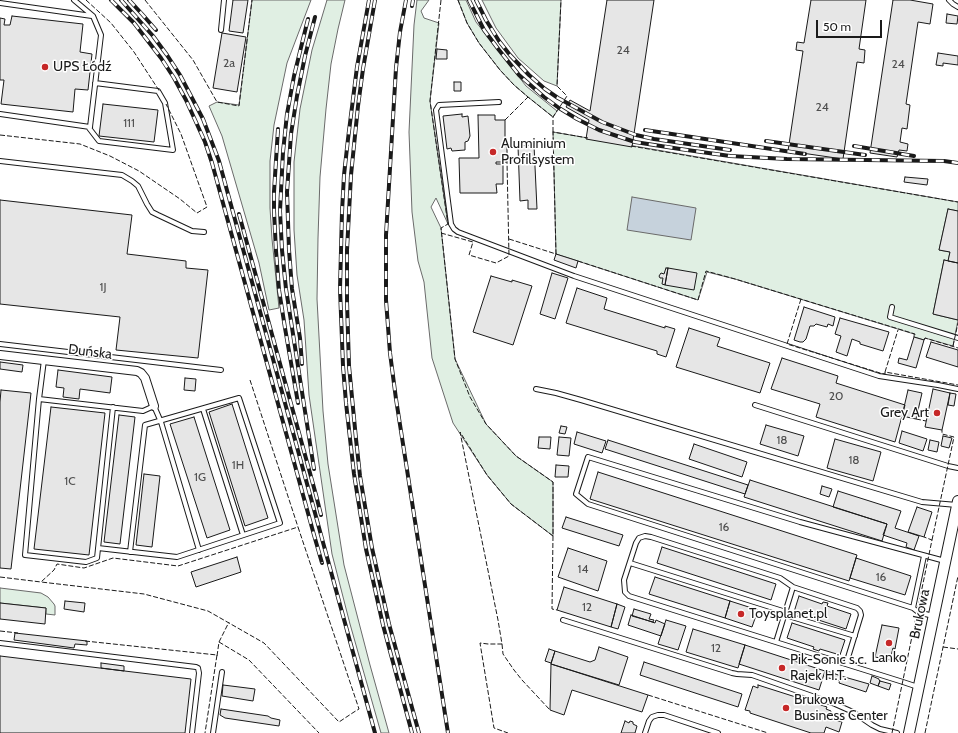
<!DOCTYPE html>
<html>
<head>
<meta charset="utf-8">
<style>
  body { margin:0 }
  #map { position:relative; width:958px; height:733px; overflow:hidden; background:#fff; font-family:Cabin,sans-serif }
  canvas { display:block }
  .scale { position:absolute; left:816px; top:20px; width:66px; height:18px; box-sizing:border-box; border:2px solid #1a1a1a; border-top:0; padding-left:5px; font-size:12px; line-height:14px; white-space:nowrap; color:#1a1a1a; -webkit-text-stroke:3px #fff; paint-order:stroke }
</style>
</head>
<body>
<div id="map">
<canvas width="958" height="733"></canvas>
<div class="scale">50 m</div>
</div>
<script>
const g = document.querySelector('canvas').getContext('2d');
g.lineJoin = 'round';
function paint(path, color) {
  g.fillStyle = color;
  g.fill(path, 'evenodd');
}
function shape(rows) {
  const path = new Path2D();
  for (const r of rows) {
    path.moveTo(r[0], r[1]);
    for (let i = 2; i < r.length; i += 2) path.lineTo(r[i], r[i + 1]);
  }
  return path;
}
function stroke(path, color, width, dash) {
  g.strokeStyle = color;
  g.lineWidth = width;
  g.lineCap = dash ? 'butt' : 'round';
  g.setLineDash(dash || []);
  g.stroke(path);
}
function label(font, color, halo, rows, align = 'center') {
  g.font = font + ' Cabin,sans-serif';
  g.lineWidth = 3;
  g.setLineDash([]);
  g.textBaseline = 'middle';
  g.strokeStyle = halo;
  g.fillStyle = color;
  for (const [text, x, y, turn = 0] of rows) {
    g.save();
    g.translate(x, y);
    g.rotate((+turn || 0) * Math.PI / 180);
    g.textAlign = isNaN(turn) ? turn : align;
    if (halo) g.strokeText(text, 0, 0);
    g.fillText(text, 0, 0);
    g.restore();
  }
}
const green = shape([
  [252,0,311,0,287,63,274,125,270,161,270,208,272,239,279,308,269,310,259,263,222,136,209,106,217,102,239,105,252,0],
  [327,0,345,0,338,29,331,64,326,109,320,177,318,238,317,299,323,411,328,464,344,565,370,665,389,733,381,733,350,624,332,554,309,395,304,320,297,275,294,230,294,162,300,109,312,50,327,0],
  [417,0,429,0,421,11,424,18,439,23,430,101,448,224,436,198,431,207,441,228,455,359,486,424,516,456,553,482,553,536,511,504,487,475,453,423,432,358,424,282,418,261,412,212,409,132,414,25,417,0],
  [458,0,466,0,476,22,526,86,557,111,553,117,528,97,514,85,500,70,479,43,467,23,458,0],
  [482,0,561,0,557,86,544,81,518,58,496,28,482,0],
  [553,132,958,202,958,211,948,209,939,250,950,252,948,261,944,260,933,314,958,320,953,346,925,338,924,340,914,337,914,334,735,279,707,272,698,300,556,254,553,132],
  [0,588,41,593,48,597,54,604,55,606,55,615,46,614,46,608,0,603,0,588]
]);
paint(green, '#e0efe3');
stroke(green, '#6a6a6a', 1);
const water = shape([
  [632,197,696,208,691,240,627,230,632,197]
]);
paint(water, '#c6d2dc');
stroke(water, '#6a6a6a', 1);
const building = shape([
  [233,0,248,0,243,33,229,31,233,0],
  [607,0,654,0,632,147,586,139,589,120,566,107,570,100,590,111,607,0],
  [811,0,866,0,859,49,865,50,864,63,857,62,843,159,788,151,803,51,796,50,797,42,804,43,811,0],
  [893,0,910,0,933,4,930,24,918,22,906,104,910,105,907,129,902,128,900,142,908,144,907,151,899,150,897,157,870,153,893,0],
  [947,14,958,16,957,24,946,23,947,14],
  [12,16,83,24,80,52,92,54,88,90,75,89,73,112,1,104,4,80,0,80,0,18,5,19,4,25,10,25,12,16],
  [222,33,246,37,237,92,213,88,222,33],
  [437,49,447,50,447,59,436,59,437,49],
  [938,53,958,56,958,65,943,63,943,66,936,65,938,53],
  [454,82,461,82,461,91,454,91,454,82],
  [103,104,158,110,154,142,99,136,103,104],
  [462,114,462,117,468,116,470,136,468,141,465,142,465,150,452,151,451,148,447,149,443,116,462,114],
  [478,115,495,115,495,120,505,120,505,146,507,146,507,162,496,162,496,164,503,164,503,184,496,184,497,193,460,193,459,158,479,158,478,115],
  [534,145,537,209,528,209,528,200,520,201,518,146,534,145],
  [905,177,928,179,927,185,904,182,905,177],
  [0,200,132,215,127,254,186,261,186,268,208,270,198,358,116,350,120,317,0,304,0,200],
  [948,209,958,211,958,263,948,261,950,252,939,250,948,209],
  [556,254,578,261,576,268,554,260,556,254],
  [944,260,958,263,958,320,933,314,944,260],
  [666,268,668,268,665,285,662,284,663,278,660,278,659,276,661,273,664,274,666,268],
  [668,268,697,273,694,290,665,285,668,268],
  [552,273,568,278,555,319,540,314,552,273],
  [491,276,512,282,512,280,532,286,513,345,473,332,491,276],
  [577,288,607,298,604,309,665,328,665,326,675,329,666,357,657,354,657,351,566,323,577,288],
  [804,307,835,317,833,326,828,324,827,327,816,324,814,326,810,326,806,339,803,342,800,342,794,340,804,307],
  [840,318,889,332,883,351,860,344,860,342,852,339,847,356,836,352,841,336,835,334,840,318],
  [689,328,720,338,717,346,770,363,760,393,676,367,689,328],
  [914,337,924,340,916,368,898,363,899,358,907,360,914,337],
  [931,342,958,350,958,367,926,357,931,342],
  [782,358,838,376,836,383,905,405,895,442,816,417,820,404,771,389,782,358],
  [0,362,23,365,22,372,0,369,0,362],
  [58,370,112,377,110,393,80,389,79,399,63,397,64,388,56,387,58,370],
  [185,378,196,379,195,391,184,390,185,378],
  [933,389,950,393,942,430,925,427,933,389],
  [1,390,31,393,11,569,0,568,0,402,1,390],
  [908,390,922,393,916,419,902,416,908,390],
  [950,393,956,394,954,406,948,405,950,393],
  [232,404,268,518,245,526,209,412,232,404],
  [51,407,105,413,89,555,34,549,51,407],
  [119,415,135,417,120,544,104,542,119,415],
  [194,417,230,530,207,538,170,424,194,417],
  [766,425,804,436,798,456,760,444,766,425],
  [561,426,567,427,565,434,559,433,561,426],
  [902,431,927,439,923,451,899,443,902,431],
  [577,432,606,441,602,453,574,444,577,432],
  [943,436,952,438,949,448,941,446,943,436],
  [539,437,551,437,550,449,538,448,539,437],
  [559,437,571,438,569,456,557,455,559,437],
  [835,439,881,452,873,481,827,468,835,439],
  [608,440,748,485,745,494,605,449,608,440],
  [930,440,939,442,937,452,928,450,930,440],
  [694,444,747,462,742,477,689,459,694,444],
  [556,465,569,466,568,477,555,477,556,465],
  [598,472,857,555,849,581,590,499,598,472],
  [144,474,160,476,152,547,136,545,144,474],
  [750,480,887,524,882,541,744,497,750,480],
  [822,486,832,489,829,497,820,494,822,486],
  [838,491,901,511,895,528,919,536,914,550,906,547,907,543,883,535,887,524,833,507,838,491],
  [917,507,932,512,924,537,908,532,917,507],
  [566,517,623,535,619,546,562,528,566,517],
  [662,547,776,584,771,600,657,563,662,547],
  [568,548,607,561,598,591,558,577,568,548],
  [237,557,241,572,196,587,191,572,237,557],
  [856,558,911,576,905,595,850,578,856,558],
  [655,577,730,601,725,618,649,594,655,577],
  [564,587,617,604,611,627,557,610,564,587],
  [799,596,822,604,823,602,828,603,827,606,851,614,846,629,794,612,799,596],
  [65,601,85,603,84,612,64,609,65,601],
  [730,601,758,610,752,627,725,618,730,601],
  [0,603,46,608,45,624,0,619,0,603],
  [617,604,625,607,618,629,611,627,617,604],
  [634,609,651,614,649,619,654,620,653,622,632,616,634,609],
  [631,615,655,623,656,620,665,624,661,636,628,625,631,615],
  [666,620,686,626,678,650,658,644,666,620],
  [792,623,845,640,840,655,820,649,819,651,813,649,814,647,787,638,792,623],
  [882,625,899,628,895,649,893,648,890,660,875,657,882,625],
  [693,629,745,645,738,668,686,652,693,629],
  [15,633,87,641,87,645,75,644,74,648,14,640,15,633],
  [745,645,825,671,819,690,739,664,745,645],
  [599,647,628,657,619,685,551,664,555,651,590,662,595,660,599,647],
  [549,649,555,651,551,663,545,661,549,649],
  [0,656,191,679,185,733,0,733,0,656],
  [644,662,742,694,738,707,640,675,644,662],
  [101,663,124,666,124,671,101,668,101,663],
  [551,664,648,695,642,712,572,690,564,715,550,710,551,664],
  [827,671,841,676,840,681,825,677,827,671],
  [841,676,869,684,866,692,839,683,841,676],
  [872,676,879,679,879,680,880,681,878,686,870,683,872,676],
  [880,681,891,684,889,690,878,686,880,681],
  [223,685,255,689,253,701,222,696,223,685],
  [758,685,827,707,826,709,831,711,829,718,842,722,839,732,826,727,824,733,811,733,750,713,750,711,745,710,753,686,758,688,758,685],
  [221,709,268,716,271,718,280,720,279,726,225,718,220,715,221,709],
  [625,721,629,723,630,721,633,722,633,724,637,726,635,733,621,733,625,721]
]);
paint(building, '#e6e6e6');
stroke(building, '#1a1a1a', 1);
const service = shape([
  [949,0,953,4,958,7],
  [0,3,92,16],
  [221,30,224,0],
  [499,102,439,105,436,110,451,224,454,229,458,232,574,276,879,376,938,385,958,389],
  [0,114,90,127,101,35,93,16,74,0],
  [90,127,89,128,99,141,173,150,165,103,158,91,95,83],
  [0,161,122,175,132,181,138,186,147,204,152,212,158,215,192,231,204,232],
  [892,307,890,317,958,338],
  [0,344,221,370],
  [536,389,556,393,581,400,922,502,957,505],
  [39,399,44,360],
  [755,405,948,466,958,468],
  [113,407,97,558,86,562,25,555,39,399,143,411,154,406,161,422,199,550],
  [203,409,243,535],
  [98,548,177,557,280,523,239,398,145,425,130,552],
  [630,563,786,612],
  [913,608,924,556],
  [785,615,855,636],
  [933,616,918,612,913,608,588,504,576,494,588,457,800,522,945,561],
  [563,620,732,673,737,674,752,675,835,704,853,712,872,725,880,729,897,733],
  [776,642,793,587],
  [0,643,196,667,198,668,199,673,192,733],
  [846,664,861,615,860,611,857,608,793,587,780,578,651,537,645,536,639,538,636,543,624,580,625,592,629,596,903,682,918,687],
  [213,733,222,672],
  [645,733,649,721,652,717,658,715,664,715,718,733]
]);
const minor = shape([
  [0,355,137,371,141,373,145,378,154,406]
]);
const tertiary = shape([
  [909,733,958,501]
]);
stroke(service, '#1a1a1a', 6);
stroke(minor, '#1a1a1a', 10);
stroke(tertiary, '#1a1a1a', 12);
stroke(service, '#fff', 4);
stroke(minor, '#fff', 8);
stroke(tertiary, '#fff', 10);
const rail = shape([
  [111,0,134,23,161,58,174,78,186,100,205,142,212,163,314,535,322,563],
  [121,0,153,36,167,55,180,75,192,98,203,119,219,161,375,733],
  [129,0,142,14,156,30],
  [369,0,357,67,348,139,344,175,342,212,340,289,343,366,346,403,354,474,366,549,383,625,412,733],
  [375,0,363,69,358,106,351,175,347,250,347,302,349,366,356,439,360,476,372,548,389,624,419,733],
  [406,0,400,32,396,68,386,235,386,300,390,353,396,399,448,733],
  [469,0,484,30,499,50,519,75,544,97,559,108,577,119,599,130,635,142,680,149,730,156,787,159,944,161,958,163],
  [476,0,486,20,499,41,510,55,529,75,545,89,558,98,602,122,636,135,654,139,730,150],
  [412,6,413,0],
  [308,19,294,76,287,114,283,152,280,211,282,250,286,289,314,469],
  [278,129,274,192,274,211,276,251,279,290,285,328,298,403],
  [645,130,805,154],
  [766,141,865,155],
  [854,146,914,156],
  [239,214,316,495,321,515],
  [302,364,300,338,292,289,289,250,287,192,291,134,297,96,305,56,315,17]
]);
stroke(rail, '#1a1a1a', 4);
stroke(rail, '#fff', 2.5, [8]);
stroke(shape([
  [86,0,111,23,134,52,160,92],
  [145,0,193,60,217,102,239,106,252,0],
  [441,0,430,101,448,224,441,228,455,359,470,397,486,424,516,456,553,482,553,536,511,504,487,475,460,432,498,620,502,644,488,644,480,643,494,728,508,733],
  [458,0,467,23,479,43,500,70,514,85,528,97,553,117],
  [505,120,528,97],
  [553,132,553,117,567,96,557,86,561,0],
  [0,135,80,144,110,156,139,171,180,199,197,213,207,207,181,134,166,104],
  [631,146,958,202],
  [441,233,473,242,469,255,496,263,509,256,507,162],
  [509,239,556,254,553,132,588,138],
  [578,261,698,300,706,271,735,279,915,334,914,337],
  [801,299,787,344,880,373,885,374,885,372,958,385],
  [924,340,925,338,958,348],
  [953,346,958,323],
  [885,372,898,330],
  [250,380,298,527],
  [916,419,926,421],
  [298,527,359,709,354,712,339,722,264,643,208,611,144,594,41,582,54,570,57,564,84,568,113,558,178,566,298,527],
  [553,536,552,609,557,610],
  [932,540,954,437,942,434,942,430],
  [0,577,41,582],
  [0,631,18,633],
  [85,641,217,655,205,733],
  [219,642,229,622],
  [502,644,503,654,514,670,522,680,550,710],
  [943,647,958,649],
  [217,656,219,642,249,660,319,733],
  [648,695,768,733],
  [892,733,932,540,924,537],
  [925,733,958,576]
]), '#1a1a1a', 1, [5, 2]);
for (const [x, y, r, color] of [
  [45,67,4,"#c62828"],
  [493,152,4,"#c62828"],
  [937,413,4,"#c62828"],
  [741,614,4,"#c62828"],
  [889,643,4,"#c62828"],
  [782,668,4,"#c62828"],
  [786,708,4,"#c62828"]
]) {
  const dot = new Path2D();
  dot.arc(x, y, r, 0, 2 * Math.PI);
  g.fillStyle = color;
  g.fill(dot);
  stroke(dot, '#fff', 1.5);
}
label('12px', '#4d4d4d', null, [
  ["24",623,50],
  ["2a",229,63],
  ["24",898,64],
  ["24",822,107],
  ["111",129,123],
  ["1J",103,287],
  ["20",836,396],
  ["18",782,440],
  ["18",854,460],
  ["1H",238,465],
  ["1G",200,477],
  ["1C",70,481],
  ["16",724,527],
  ["14",583,569],
  ["16",881,577],
  ["12",587,607],
  ["12",716,648]
]);
label('14px', '#1a1a1a', '#fff', [
  ["UPS Łódź",53,67],
  ["Aluminium",501,144],
  ["Profilsystem",501,160],
  ["Grey Art",929,413,"right"],
  ["Toysplanet.pl",749,614],
  ["Lanko",889,658,"center"],
  ["Pik-Sonic s.c.",790,660],
  ["Rajek H.T.",790,676],
  ["Brukowa",794,700],
  ["Business Center",794,716]
], 'left');
label('14px', '#1a1a1a', '#fff', [
  ["Duńska",90,352,7],
  ["Brukowa",920,614,-78]
]);
</script>
</body>
</html>
